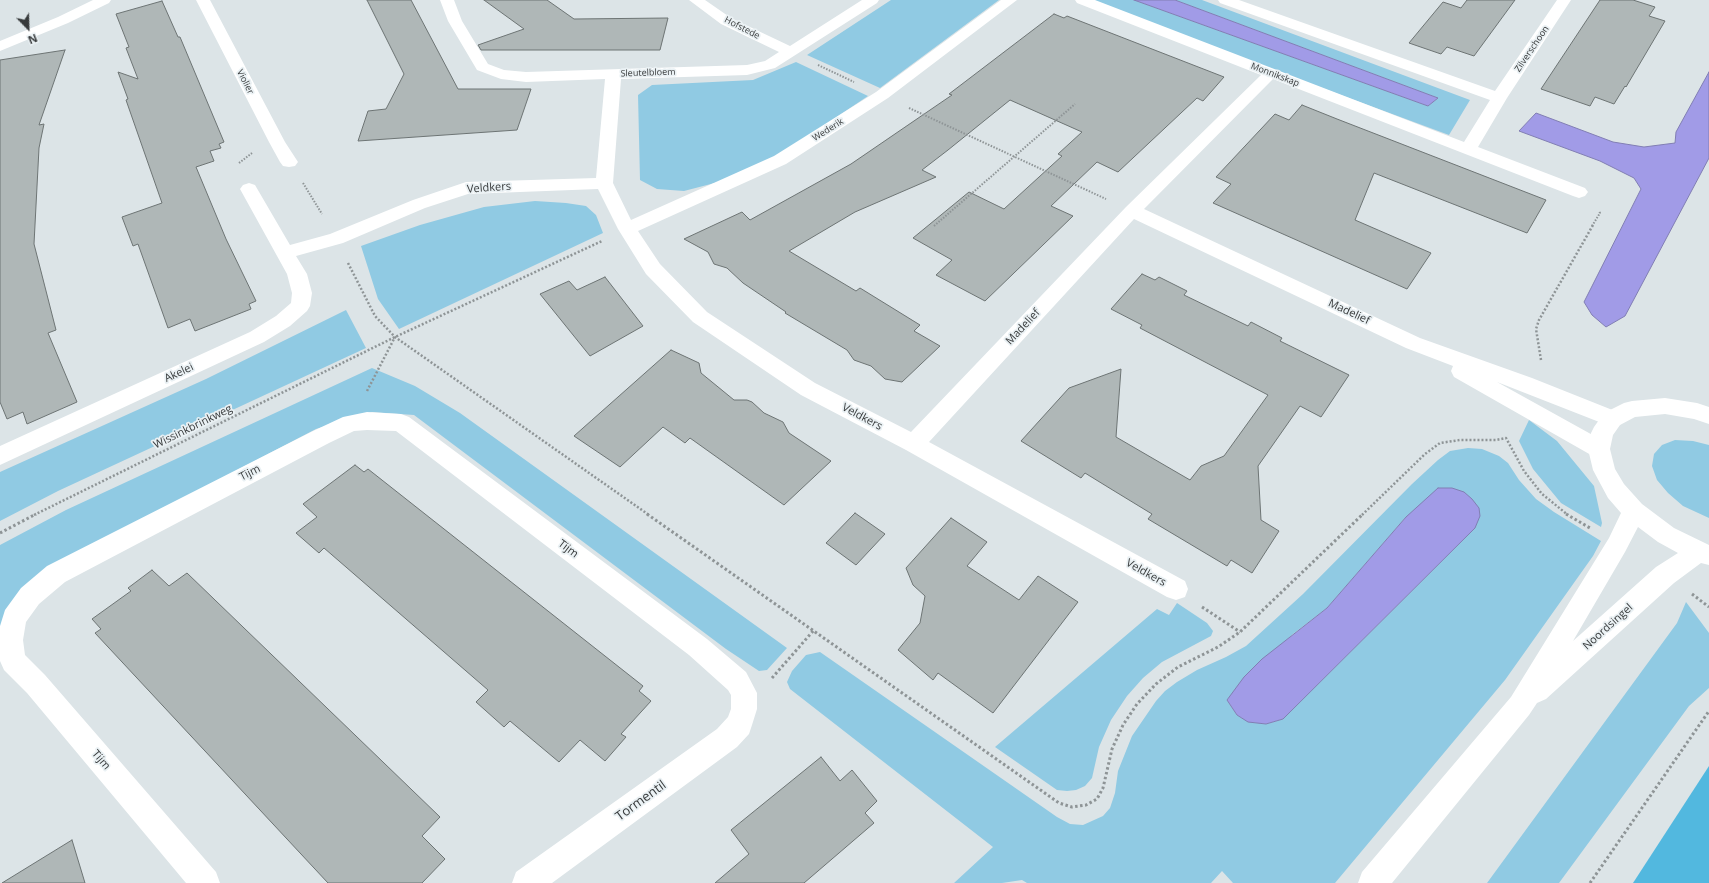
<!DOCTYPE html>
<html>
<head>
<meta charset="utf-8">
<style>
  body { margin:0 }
  #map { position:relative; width:1709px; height:883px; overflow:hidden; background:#dce4e7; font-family:"Open Sans",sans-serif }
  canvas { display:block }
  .north { position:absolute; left:8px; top:8px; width:40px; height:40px; -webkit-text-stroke:3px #eaf1f4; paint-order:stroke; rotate:157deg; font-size:11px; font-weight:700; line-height:16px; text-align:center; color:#373a3b }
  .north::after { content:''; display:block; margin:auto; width:14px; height:18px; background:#373a3b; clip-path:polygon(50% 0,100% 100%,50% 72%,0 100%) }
</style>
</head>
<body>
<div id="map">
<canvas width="1709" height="883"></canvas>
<div class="north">N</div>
</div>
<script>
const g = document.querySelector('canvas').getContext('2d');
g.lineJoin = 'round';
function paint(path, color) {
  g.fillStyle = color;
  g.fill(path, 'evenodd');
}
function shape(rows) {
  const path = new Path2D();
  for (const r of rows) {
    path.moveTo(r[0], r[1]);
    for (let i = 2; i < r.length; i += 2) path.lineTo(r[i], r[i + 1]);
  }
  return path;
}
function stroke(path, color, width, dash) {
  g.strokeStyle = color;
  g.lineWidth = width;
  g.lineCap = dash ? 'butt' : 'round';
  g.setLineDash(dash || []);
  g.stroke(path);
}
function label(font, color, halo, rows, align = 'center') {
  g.font = font + ' "Open Sans",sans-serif';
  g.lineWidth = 3.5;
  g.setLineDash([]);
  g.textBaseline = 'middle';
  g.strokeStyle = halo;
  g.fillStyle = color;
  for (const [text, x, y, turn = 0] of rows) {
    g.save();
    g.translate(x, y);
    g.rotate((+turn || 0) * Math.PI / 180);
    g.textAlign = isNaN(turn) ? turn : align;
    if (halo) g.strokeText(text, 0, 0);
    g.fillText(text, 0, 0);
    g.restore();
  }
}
paint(shape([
  [891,0,999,0,880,88,807,55],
  [1084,0,1134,0,1428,106,1438,98,1175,0,1202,0,1470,100,1449,135],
  [796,62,868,96,753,173,684,191,657,189,640,180,638,95,652,85,753,80],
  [535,201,566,203,586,206,596,215,603,233,399,329,378,299,361,246,420,225,484,207],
  [346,310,366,348,58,491,0,521,0,472,206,379],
  [372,368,415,386,460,413,787,648,767,670,759,671,726,649,414,415,372,412,316,429,51,567,0,627,0,545,66,510],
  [1529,420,1557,441,1594,486,1602,523,1601,527,1561,503,1533,469,1519,441],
  [1675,440,1693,441,1709,445,1709,518,1683,506,1668,493,1657,480,1652,466,1654,454,1662,445],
  [1468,448,1482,449,1499,456,1508,463,1519,480,1536,499,1554,512,1601,541,1593,556,1505,680,1335,883,1233,883,1222,871,1211,883,1027,883,1022,880,1002,883,954,883,993,847,790,689,787,682,792,671,806,655,820,652,1057,817,1070,824,1083,825,1103,816,1110,808,1115,793,1118,771,1132,736,1156,701,1165,691,1177,682,1197,670,1226,657,1246,646,1303,594,1412,484,1438,460,1450,451],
  [1406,517,1475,528,1283,719,1266,724,1248,721,1237,715,1227,700,1293,634,1327,608],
  [1686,602,1709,633,1709,688,1689,706,1559,883,1487,883,1677,623],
  [1177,603,1207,623,1213,631,1211,636,1162,662,1143,678,1127,696,1111,720,1099,747,1092,778,1085,786,1076,790,1067,791,1057,790,995,747,1157,609,1169,615]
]), '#90cae3');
paint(shape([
  [1709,766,1709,883,1633,883]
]), '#52b8df');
const water = shape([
  [1134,0,1175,0,1438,98,1428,106,1134,0],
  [1709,72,1709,158,1625,316,1606,327,1592,315,1584,302,1641,189,1634,178,1600,161,1519,131,1536,113,1613,142,1644,147,1675,143,1676,132,1709,72],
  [1438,488,1452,488,1464,492,1472,499,1479,508,1480,516,1475,528,1283,719,1266,724,1248,722,1237,715,1227,700,1244,677,1262,659,1327,608,1406,517,1438,488]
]);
paint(water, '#a19be7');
stroke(water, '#817eb3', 1);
const building = shape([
  [367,0,411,0,458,89,531,89,517,130,358,141,368,111,386,109,404,74,367,0],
  [484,0,547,0,574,19,668,18,660,50,481,50,478,45,524,29,484,0],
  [1467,0,1515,0,1474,56,1447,47,1441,54,1409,43,1443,2,1461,8,1467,0],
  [1600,0,1633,0,1655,7,1649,16,1665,21,1626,87,1625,86,1614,104,1595,97,1590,106,1541,89,1600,0],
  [162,1,178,37,180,37,224,142,219,144,221,148,210,151,214,161,196,167,226,239,256,301,249,304,251,309,195,331,190,319,168,328,138,244,133,246,122,217,162,203,126,100,128,99,118,72,138,79,126,48,129,47,116,14,162,1],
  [1054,14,1064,18,1067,16,1224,77,1203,101,1197,98,1118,172,1097,162,1051,206,1073,216,985,301,936,275,952,260,913,238,969,192,1004,209,1062,156,1058,154,1082,132,1010,100,948,150,922,170,936,177,855,212,789,251,856,291,860,288,920,325,914,331,940,346,902,382,885,379,871,366,854,360,847,350,785,313,786,312,743,283,727,268,714,264,708,252,684,239,742,212,750,220,851,164,952,95,949,94,1054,14],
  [65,50,39,125,44,124,39,148,34,244,56,330,48,333,77,402,27,424,23,412,7,419,0,402,0,60,65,50],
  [1302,105,1337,119,1546,200,1527,233,1374,173,1355,220,1431,253,1407,289,1213,203,1231,184,1216,177,1275,114,1289,120,1302,105],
  [1142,274,1155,280,1159,277,1187,291,1184,295,1248,326,1251,322,1282,338,1280,341,1349,375,1321,417,1300,406,1258,466,1261,520,1279,531,1252,573,1231,560,1227,566,1148,519,1152,514,1111,489,1085,473,1081,478,1021,441,1069,388,1121,369,1116,437,1190,480,1201,466,1224,456,1268,395,1140,328,1142,325,1111,309,1142,274],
  [605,277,643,326,590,356,540,294,569,281,577,290,605,277],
  [671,350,699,363,701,373,734,400,747,400,752,402,764,413,783,422,789,433,831,461,784,505,690,438,685,443,663,427,620,467,574,436,671,350],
  [355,465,364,472,368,469,643,686,639,691,651,701,621,734,626,737,605,761,580,740,559,762,510,721,504,727,476,702,488,690,324,548,319,553,296,533,317,517,303,504,355,465],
  [855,513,885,534,856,565,826,543,855,513],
  [951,518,987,542,967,566,1019,600,1038,576,1078,602,993,713,938,673,933,680,898,650,920,623,925,596,913,585,906,568,951,518],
  [152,570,169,586,187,573,440,817,422,836,445,859,422,883,328,883,95,633,101,629,92,619,131,591,128,588,152,570],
  [821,757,840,781,852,770,877,801,865,813,874,823,804,883,715,883,749,854,731,830,821,757],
  [72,840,85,883,2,883,72,840]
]);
paint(building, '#afb7b7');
stroke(building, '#6d7474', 1);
stroke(shape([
  [818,65,854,82],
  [909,108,1106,199],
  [239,163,252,153],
  [303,183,322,214],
  [934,226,1075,104],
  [1592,226,1600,213,1599,211]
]), '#8e9496', 2, [1.5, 1.5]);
stroke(shape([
  [348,263,375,316,395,337,649,515],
  [1541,360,1536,329,1539,320,1593,225],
  [367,391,395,337],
  [34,515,395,337,602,241],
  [1362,515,1425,454,1440,443,1460,440,1496,440,1506,438,1524,471,1542,494,1568,515]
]), '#8e9496', 2.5, [2, 2]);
stroke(shape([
  [647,514,1059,803,1072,807,1086,805,1097,799,1103,788,1112,749,1123,725,1137,704,1156,684,1178,667,1218,647,1240,632,1363,514],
  [1566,514,1590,528],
  [0,533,36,514],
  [1692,594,1709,607],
  [1202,607,1240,632],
  [772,678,814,630],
  [1590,883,1709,711]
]), '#8e9496', 3, [2.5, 2.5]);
paint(shape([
  [93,0,111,0,109,3,68,23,0,51,0,41,58,17,93,0],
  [196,0,210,0,285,142,298,162,295,166,289,167,283,166,280,162,269,142,196,0],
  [440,0,454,0,462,21,488,64,504,70,526,72,747,65,765,61,779,52,721,24,689,0,705,0,731,18,790,46,862,0,879,0,877,3,775,68,747,75,621,79,613,183,631,220,774,156,876,92,1001,0,1017,0,888,98,786,164,638,231,660,264,707,312,815,383,911,432,1126,207,1261,75,1077,3,1075,0,1095,0,1464,142,1490,100,1220,3,1218,0,1239,0,1495,91,1557,0,1571,0,1507,98,1478,147,1585,188,1588,192,1585,196,1579,198,1573,196,1273,79,1144,209,1420,338,1532,378,1620,413,1623,419,1620,425,1612,427,1497,382,1607,443,1610,449,1607,455,1599,458,1591,455,1454,377,1451,371,1453,366,1406,348,1134,219,929,442,1185,581,1188,589,1185,597,1176,600,1167,597,906,450,801,395,693,322,646,274,618,229,598,189,468,194,425,208,343,243,296,256,307,274,312,293,310,306,307,311,290,326,264,342,0,465,0,446,250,332,276,316,291,303,292,293,287,274,240,189,243,185,249,183,255,185,290,245,330,234,413,200,466,182,596,178,605,79,526,82,501,79,477,70,448,21,440,0],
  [367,412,401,414,409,417,707,639,746,672,757,693,757,709,752,725,749,734,737,747,552,883,512,883,516,872,717,729,728,717,731,709,731,695,728,690,689,655,396,431,367,430,354,431,329,443,65,582,39,604,26,622,23,640,25,655,45,675,216,872,220,883,186,883,27,693,4,670,0,661,0,626,5,610,21,588,47,566,313,431,343,417,367,412]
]), '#fff');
paint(shape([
  [1665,398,1697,403,1709,407,1709,424,1694,419,1665,414,1635,417,1620,425,1613,435,1610,449,1615,469,1624,484,1642,504,1674,528,1709,545,1709,565,1701,563,1674,583,1546,699,1537,703,1529,715,1392,883,1358,883,1362,872,1511,697,1609,538,1621,513,1608,498,1593,470,1588,449,1591,433,1594,427,1604,413,1624,403,1632,401,1665,398],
  [1638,527,1658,542,1678,553,1656,567,1573,641,1625,552,1638,527]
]), '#fff');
label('9px', '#373a3b', '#eaf1f4', [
  ["Hofstede",742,28,27],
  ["Zilverschoon",1532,49,-56],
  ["Sleutelbloem",648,73,-2],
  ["Monnikskap",1275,75,21],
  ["Violier",245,82,63],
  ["Wederik",828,130,-32]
]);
label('11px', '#373a3b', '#eaf1f4', [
  ["Veldkers",489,188,-4],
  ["Madelief",1349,312,25],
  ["Madelief",1023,327,-47],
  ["Akelei",179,373,-25],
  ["Veldkers",862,417,28],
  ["Wissinkbrinkweg",193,427,-26],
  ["Tijm",250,473,-27],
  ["Tijm",568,549,37],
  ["Veldkers",1146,573,29],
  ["Noordsingel",1608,627,-42],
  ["Tijm",101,760,50]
]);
label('13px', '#373a3b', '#eaf1f4', [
  ["Tormentil",641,801,-36]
]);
</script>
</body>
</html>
